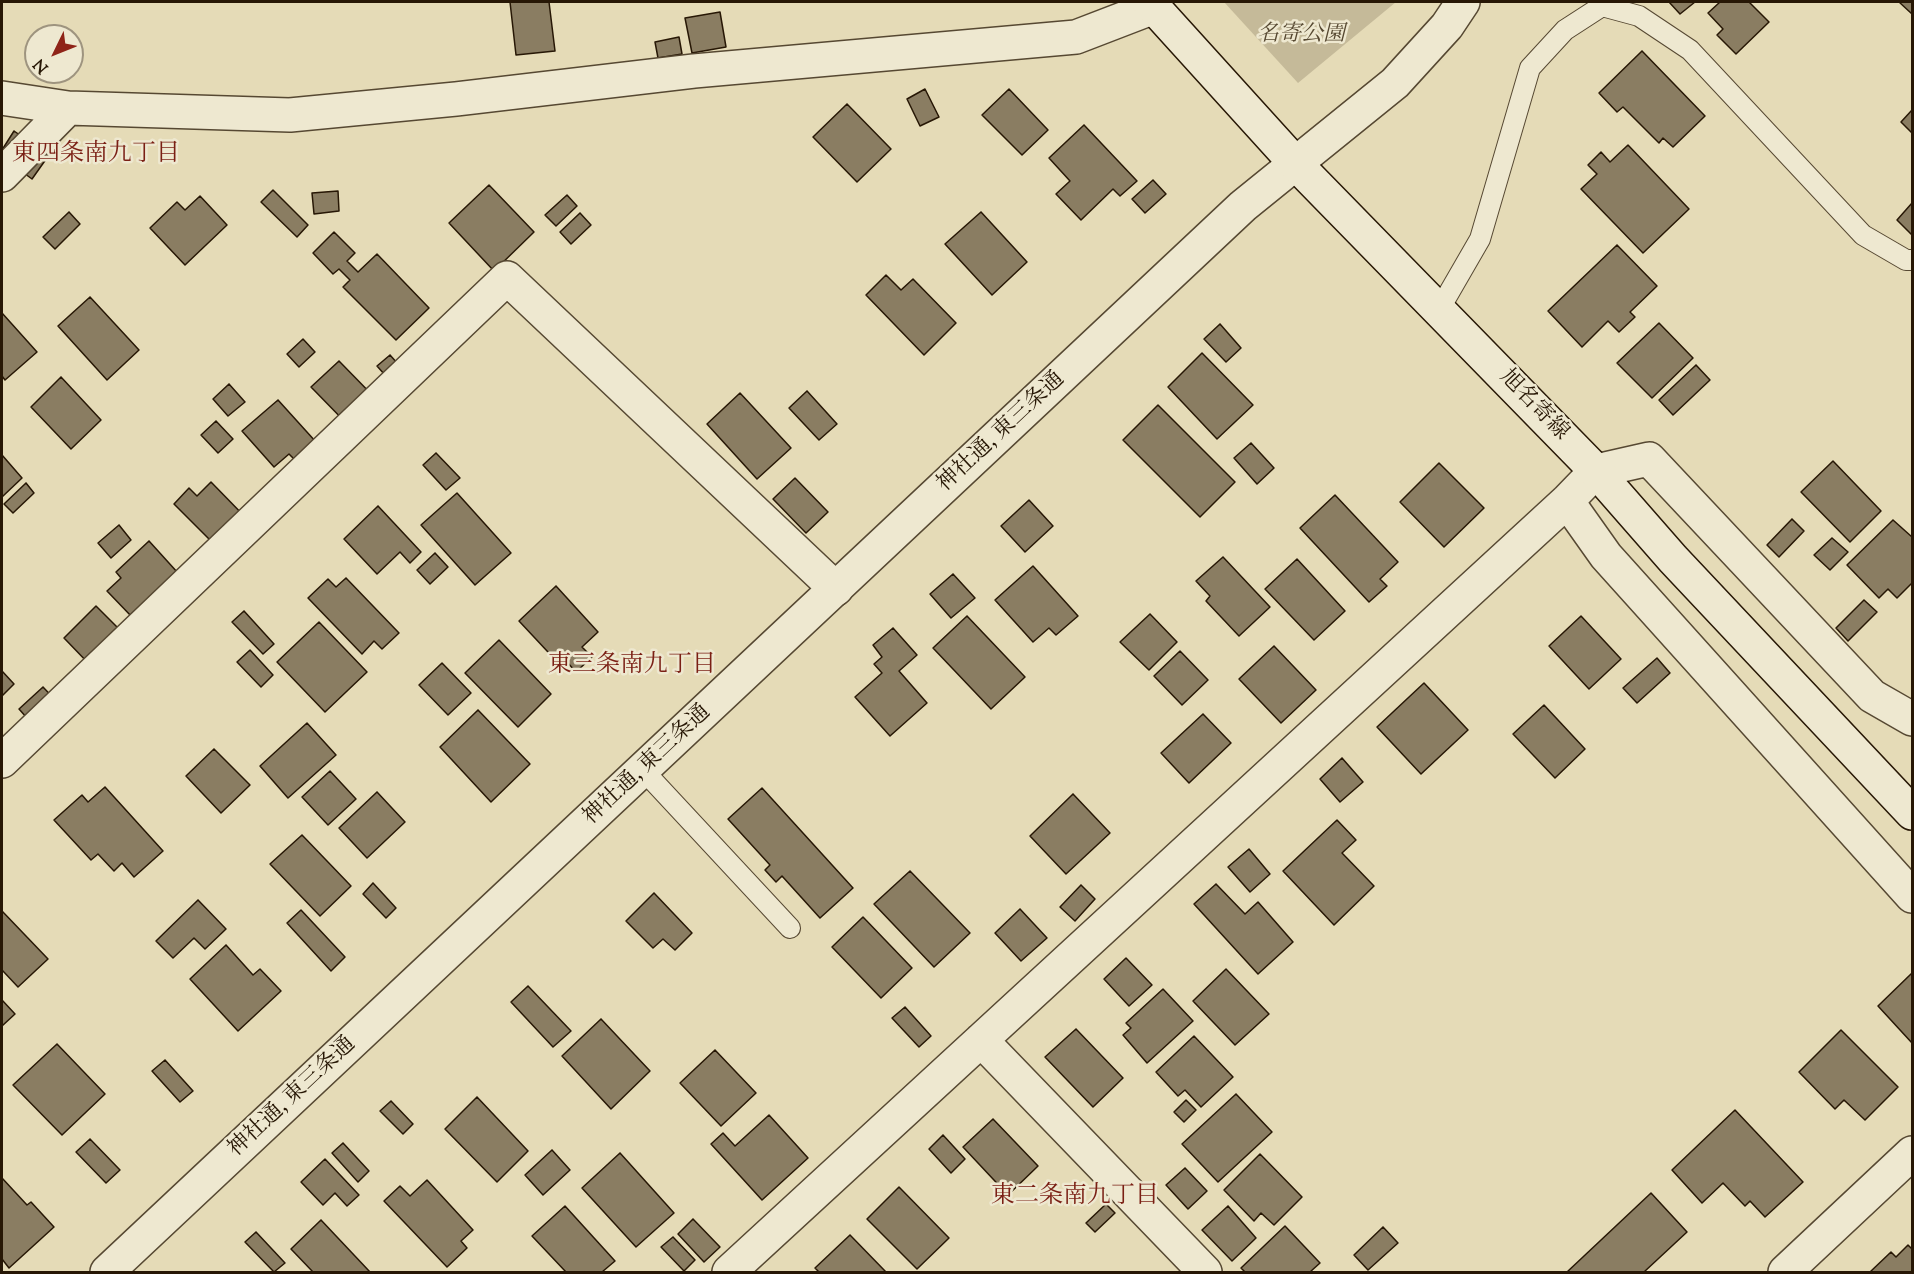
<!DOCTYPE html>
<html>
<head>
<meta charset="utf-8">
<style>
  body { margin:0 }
  #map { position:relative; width:1914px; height:1274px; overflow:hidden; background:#e5dbb7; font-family:"Sorts Mill Goudy",serif }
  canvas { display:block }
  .frame { position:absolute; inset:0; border:3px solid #271705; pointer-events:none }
  .north { position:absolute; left:24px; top:24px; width:60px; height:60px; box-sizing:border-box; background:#eee8d0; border:2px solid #9e947f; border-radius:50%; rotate:227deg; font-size:16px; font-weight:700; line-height:24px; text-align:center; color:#271705 }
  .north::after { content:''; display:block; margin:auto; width:21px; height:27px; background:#8f2418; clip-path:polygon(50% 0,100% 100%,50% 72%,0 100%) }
</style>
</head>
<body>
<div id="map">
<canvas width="1914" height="1274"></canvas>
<div class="frame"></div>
<div class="north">N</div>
</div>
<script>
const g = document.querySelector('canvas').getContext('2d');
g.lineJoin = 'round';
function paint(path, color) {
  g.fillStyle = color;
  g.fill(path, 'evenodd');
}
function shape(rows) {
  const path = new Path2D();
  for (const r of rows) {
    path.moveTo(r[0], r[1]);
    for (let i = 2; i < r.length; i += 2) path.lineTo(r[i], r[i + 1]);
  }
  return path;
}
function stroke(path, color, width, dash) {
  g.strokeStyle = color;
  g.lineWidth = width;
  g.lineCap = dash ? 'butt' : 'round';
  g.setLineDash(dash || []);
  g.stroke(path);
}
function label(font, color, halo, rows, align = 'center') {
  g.font = font + ' "Sorts Mill Goudy","Noto Serif JP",serif';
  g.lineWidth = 5;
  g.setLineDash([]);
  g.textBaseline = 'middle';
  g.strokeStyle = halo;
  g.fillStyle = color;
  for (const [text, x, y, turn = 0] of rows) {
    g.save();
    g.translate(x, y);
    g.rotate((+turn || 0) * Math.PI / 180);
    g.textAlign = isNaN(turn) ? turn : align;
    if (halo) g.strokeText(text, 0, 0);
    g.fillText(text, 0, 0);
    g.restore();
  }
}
paint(shape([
  [1224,2,1396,2,1298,83]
]), '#c5ba99');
const building = shape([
  [510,2,549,2,555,51,516,55,510,2],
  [1669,2,1695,2,1680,14,1669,2],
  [1720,2,1749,2,1769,22,1736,54,1717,35,1723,29,1708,13,1720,2],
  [1899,2,1912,2,1912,14,1899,2],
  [720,12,726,47,692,53,685,18,720,12],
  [679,37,682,54,658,58,655,42,679,37],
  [1642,51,1705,116,1673,147,1663,138,1659,143,1623,107,1617,112,1599,93,1642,51],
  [925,89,939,117,920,126,907,99,925,89],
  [1009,89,1048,130,1022,155,982,115,1009,89],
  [847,104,891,149,857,182,813,137,847,104],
  [1912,110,1912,133,1901,122,1912,110],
  [1084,125,1137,181,1120,196,1113,189,1081,220,1056,194,1070,181,1049,158,1084,125],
  [14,131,49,155,32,179,2,157,2,150,14,131],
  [1628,145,1689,209,1643,253,1581,189,1597,174,1588,165,1601,152,1610,162,1628,145],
  [1153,180,1166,194,1145,213,1132,199,1153,180],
  [489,185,534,232,494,271,449,223,489,185],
  [273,190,308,225,297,237,261,202,273,190],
  [338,191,339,211,314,214,312,193,338,191],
  [567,195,577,206,556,226,545,215,567,195],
  [200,196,227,225,185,265,150,228,177,202,185,210,200,196],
  [1912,203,1912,235,1897,220,1912,203],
  [69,212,80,224,55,249,43,237,69,212],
  [981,212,1027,262,992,295,945,244,981,212],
  [580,213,591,225,571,244,560,232,580,213],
  [334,232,355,253,347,261,358,272,377,254,429,308,396,340,343,287,350,280,339,269,333,274,313,253,334,232],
  [1617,245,1657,286,1630,312,1635,317,1619,332,1608,321,1582,347,1548,311,1617,245],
  [886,275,901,290,913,279,956,323,924,355,866,295,886,275],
  [90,297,139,350,107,380,58,326,90,297],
  [2,313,37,352,5,380,2,376,2,313],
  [1659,323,1693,358,1652,398,1617,363,1659,323],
  [1220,324,1241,348,1226,362,1204,339,1220,324],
  [303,339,315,352,299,367,287,354,303,339],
  [1202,353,1253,405,1217,439,1168,387,1202,353],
  [390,355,414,382,401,393,377,366,390,355],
  [339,361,380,403,352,429,311,387,339,361],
  [1696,365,1710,380,1673,415,1659,400,1696,365],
  [61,377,101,420,71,449,31,407,61,377],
  [229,384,245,402,228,416,213,399,229,384],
  [807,391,837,424,819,440,789,408,807,391],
  [740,393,791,448,757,479,707,424,740,393],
  [278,400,316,442,296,461,289,454,274,467,242,431,278,400],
  [1158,405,1235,482,1200,517,1123,440,1158,405],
  [216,421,233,439,218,453,201,435,216,421],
  [1251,443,1274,468,1257,484,1234,458,1251,443],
  [436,453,460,478,446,490,423,465,436,453],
  [2,455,22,478,2,497,2,455],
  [1833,461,1881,511,1850,542,1801,492,1833,461],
  [1439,463,1484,508,1444,547,1400,502,1439,463],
  [795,478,828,512,806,533,773,499,795,478],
  [211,482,251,523,222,552,174,504,189,488,197,496,211,482],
  [26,483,34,493,13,513,4,504,26,483],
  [457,493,511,553,475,585,421,525,457,493],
  [1335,495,1398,562,1380,579,1387,586,1369,602,1300,528,1335,495],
  [1029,500,1053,526,1025,552,1001,526,1029,500],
  [378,506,421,552,410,563,400,552,377,574,344,539,378,506],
  [1792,519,1804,531,1779,557,1767,545,1792,519],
  [1893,520,1912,537,1912,583,1897,598,1888,589,1879,598,1847,565,1893,520],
  [119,525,131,540,111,558,98,543,119,525],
  [1832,538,1848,552,1830,570,1814,555,1832,538],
  [149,541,178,573,132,617,107,591,121,578,116,572,149,541],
  [435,553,448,567,430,584,417,570,435,553],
  [1223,557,1270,607,1239,636,1206,601,1210,596,1196,581,1223,557],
  [1297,559,1345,611,1314,640,1265,589,1297,559],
  [1033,566,1078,616,1056,635,1049,628,1033,642,995,600,1033,566],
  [953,574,975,598,951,618,930,594,953,574],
  [346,578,399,633,382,649,374,641,362,654,308,598,328,579,336,587,346,578],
  [556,586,598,632,582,647,592,657,576,672,567,662,562,667,519,621,556,586],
  [1864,600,1877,612,1848,641,1836,628,1864,600],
  [96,606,125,635,92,667,64,638,96,606],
  [244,611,274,644,263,654,232,622,244,611],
  [1150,614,1177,642,1149,670,1120,642,1150,614],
  [967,616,1025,677,991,709,933,648,967,616],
  [1581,616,1621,659,1589,689,1549,646,1581,616],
  [319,622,367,672,325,712,277,662,319,622],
  [893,628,917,655,899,671,927,703,890,736,855,697,882,673,874,664,882,657,873,645,893,628],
  [499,640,551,694,518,727,465,673,499,640],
  [1274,646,1316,690,1281,723,1239,679,1274,646],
  [250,650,273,675,261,687,237,662,250,650],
  [1180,651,1208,680,1182,705,1154,676,1180,651],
  [1657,658,1670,673,1637,703,1623,688,1657,658],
  [442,663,471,693,448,715,419,685,442,663],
  [2,671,14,684,2,696,2,671],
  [1424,683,1468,730,1421,774,1377,727,1424,683],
  [43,687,60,705,35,727,19,709,43,687],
  [1544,705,1585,749,1555,778,1513,734,1544,705],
  [478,710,530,764,491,802,440,747,478,710],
  [1203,714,1231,743,1189,783,1161,753,1203,714],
  [307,723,336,755,288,798,260,766,307,723],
  [214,749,250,785,221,813,186,776,214,749],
  [1342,758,1363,782,1340,802,1320,779,1342,758],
  [330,771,356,799,328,825,302,797,330,771],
  [105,787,163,851,134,877,122,863,114,871,98,854,91,860,54,820,82,795,88,802,105,787],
  [762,788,853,888,820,918,782,876,776,882,765,870,770,865,728,819,762,788],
  [377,792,405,822,367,858,339,828,377,792],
  [1073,794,1110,833,1066,874,1030,836,1073,794],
  [1337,820,1356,840,1342,853,1374,886,1334,925,1283,871,1337,820],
  [302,835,351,886,320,916,270,864,302,835],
  [1249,849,1270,874,1250,892,1228,867,1249,849],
  [910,871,970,933,934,967,874,904,910,871],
  [373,883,396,908,386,918,363,894,373,883],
  [1216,884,1245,914,1258,902,1293,942,1258,974,1194,904,1216,884],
  [1081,885,1095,899,1075,921,1060,907,1081,885],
  [654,893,692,933,675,950,663,939,653,948,626,921,654,893],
  [198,900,226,929,205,949,194,938,173,958,156,941,198,900],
  [1020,909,1047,938,1021,961,995,933,1020,909],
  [301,910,345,957,331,971,287,923,301,910],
  [2,911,48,959,18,987,2,970,2,911],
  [863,917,912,968,881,998,832,947,863,917],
  [226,945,253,975,260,969,281,991,238,1031,190,979,226,945],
  [1126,958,1152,985,1129,1006,1104,979,1126,958],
  [1226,969,1269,1014,1235,1045,1193,1001,1226,969],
  [1912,973,1912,1043,1878,1006,1912,973],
  [528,986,571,1031,553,1047,511,1002,528,986],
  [1163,989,1193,1021,1147,1063,1123,1035,1131,1028,1126,1023,1163,989],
  [2,1000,15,1014,2,1026,2,1000],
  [905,1007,931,1036,919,1047,892,1018,905,1007],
  [601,1019,650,1071,611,1109,562,1056,601,1019],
  [1076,1029,1123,1078,1093,1107,1045,1057,1076,1029],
  [1841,1030,1898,1087,1865,1120,1844,1100,1835,1109,1799,1072,1841,1030],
  [1194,1036,1233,1077,1201,1107,1185,1090,1178,1096,1156,1072,1194,1036],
  [57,1044,105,1094,62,1135,13,1085,57,1044],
  [715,1050,756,1093,721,1126,680,1083,715,1050],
  [165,1060,193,1091,180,1102,152,1071,165,1060],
  [1236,1094,1272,1132,1218,1182,1182,1144,1236,1094],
  [477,1097,528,1151,497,1182,445,1129,477,1097],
  [1186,1100,1196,1110,1184,1122,1174,1112,1186,1100],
  [391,1101,413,1124,403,1134,380,1111,391,1101],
  [1735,1110,1803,1182,1765,1217,1750,1201,1745,1206,1723,1183,1702,1203,1672,1170,1735,1110],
  [769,1115,808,1158,762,1200,711,1144,723,1133,735,1146,769,1115],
  [993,1119,1038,1166,1008,1195,963,1147,993,1119],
  [943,1135,965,1159,951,1173,929,1149,943,1135],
  [90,1139,120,1170,106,1183,76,1152,90,1139],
  [343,1143,369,1171,358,1182,332,1153,343,1143],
  [552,1150,570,1170,543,1195,525,1175,552,1150],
  [620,1153,674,1213,636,1247,582,1188,620,1153],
  [1260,1154,1302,1197,1274,1225,1261,1213,1254,1221,1224,1190,1260,1154],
  [325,1159,359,1195,347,1206,335,1193,323,1205,301,1182,325,1159],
  [1185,1168,1207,1191,1188,1209,1166,1185,1185,1168],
  [2,1178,27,1205,31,1202,54,1227,9,1268,2,1259,2,1178],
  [427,1180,473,1230,461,1241,467,1248,447,1267,384,1201,400,1186,410,1196,427,1180],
  [899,1187,949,1238,917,1269,867,1219,899,1187],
  [1651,1193,1687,1232,1644,1272,1567,1272,1651,1193],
  [1106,1204,1115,1213,1095,1232,1086,1223,1106,1204],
  [565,1206,615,1261,602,1272,566,1272,532,1236,565,1206],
  [1228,1206,1256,1238,1232,1261,1202,1230,1228,1206],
  [693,1219,720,1247,704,1262,678,1234,693,1219],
  [321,1220,370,1272,313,1272,291,1249,321,1220],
  [1285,1226,1320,1263,1310,1272,1245,1272,1241,1268,1285,1226],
  [1383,1227,1398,1243,1368,1270,1354,1255,1383,1227],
  [256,1232,285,1263,274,1272,245,1242,256,1232],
  [850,1235,886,1272,819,1272,815,1268,850,1235],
  [673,1237,695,1260,684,1271,661,1247,673,1237],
  [1908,1245,1912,1249,1912,1272,1870,1272,1891,1252,1896,1257,1908,1245]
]);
paint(building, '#8a7d62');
stroke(building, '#271705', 1.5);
const service = shape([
  [1439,310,1480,239,1530,68,1565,30,1602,6,1639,16,1690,50,1863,235,1906,260,1912,260],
  [643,770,790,928]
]);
const minor = shape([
  [2,98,68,108,290,115,456,99,694,71,1076,37,1154,7],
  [2,175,68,108],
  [1567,501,1606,556,1912,896],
  [2,761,507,278,836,589],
  [981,1040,1205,1272],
  [729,1272,1567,501,1596,471,1649,459,1872,696,1912,719],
  [1785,1272,1912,1153]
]);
const tertiary = shape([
  [107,1272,1243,206,1395,83,1447,26,1463,2]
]);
const secondary = shape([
  [1149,2,1295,163,1596,471,1673,559,1912,813]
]);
stroke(service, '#564832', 22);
stroke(minor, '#564832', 36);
stroke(tertiary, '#564832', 36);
stroke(secondary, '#271705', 36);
stroke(service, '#eee8d0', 20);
stroke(minor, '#eee8d0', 33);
stroke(tertiary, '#eee8d0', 33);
stroke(secondary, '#eee8d0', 33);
label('italic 22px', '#564831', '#eee8d0', [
  ["名寄公園",1301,36]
]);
label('22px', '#271705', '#eee8d0', [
  ["旭名寄線",1533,406,46],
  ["神社通, 東三条通",1002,433,-43],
  ["神社通, 東三条通",648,766,-43],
  ["神社通, 東三条通",293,1098,-43]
]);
label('24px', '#7a1f14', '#eee8d0', [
  ["東四条南九丁目",96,156],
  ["東三条南九丁目",632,667],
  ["東二条南九丁目",1075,1198]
]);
</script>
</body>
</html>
